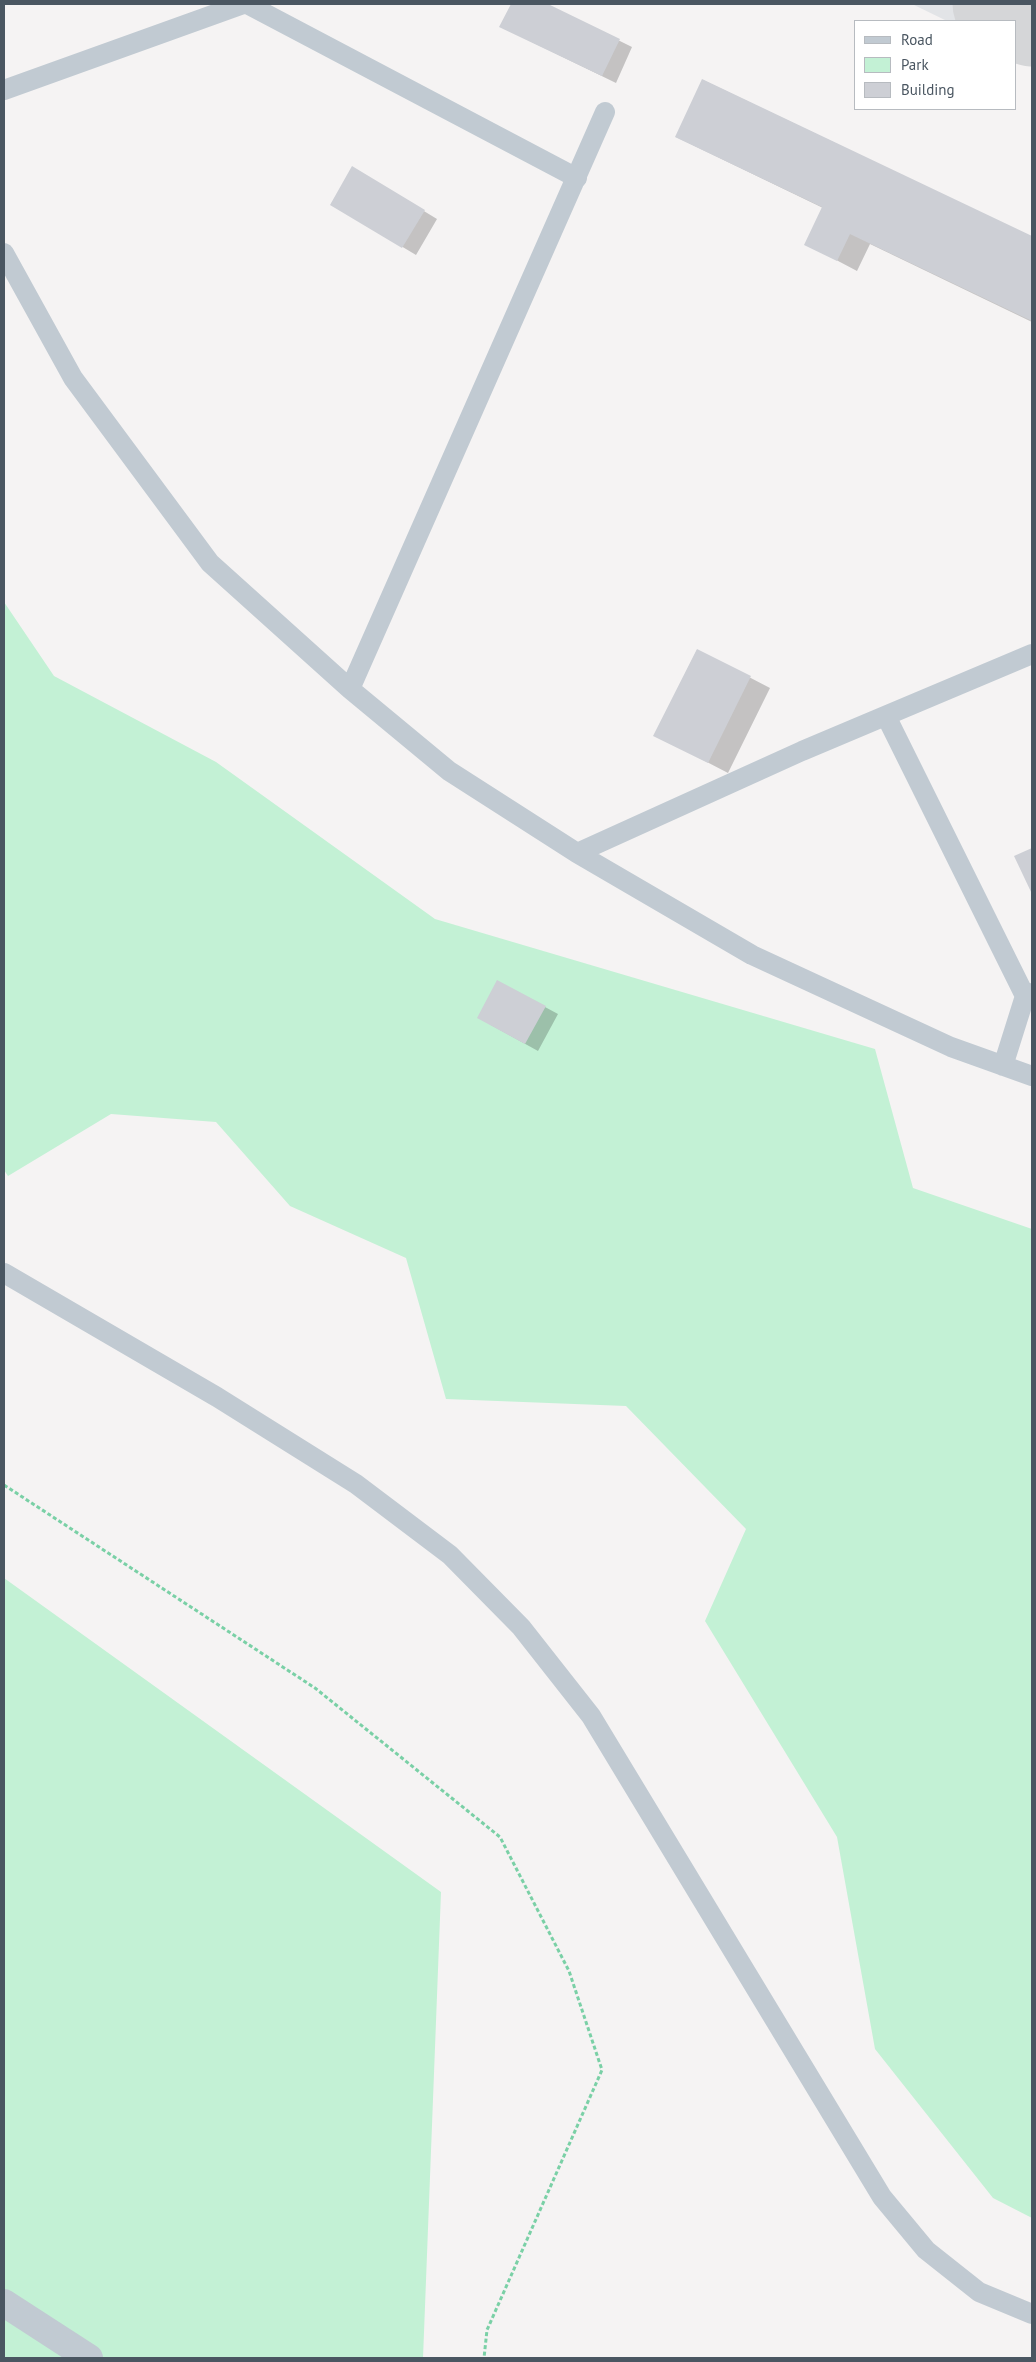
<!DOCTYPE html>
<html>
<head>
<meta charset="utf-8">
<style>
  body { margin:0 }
  #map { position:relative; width:1036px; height:2362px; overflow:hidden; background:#f5f3f3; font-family:"PT Sans",sans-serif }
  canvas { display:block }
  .frame { position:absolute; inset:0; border:5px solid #4a5661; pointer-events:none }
  .legend { position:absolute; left:854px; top:20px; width:162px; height:90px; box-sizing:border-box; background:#fff; border:1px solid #b7bbc0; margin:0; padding:6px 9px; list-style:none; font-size:15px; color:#4a5661 }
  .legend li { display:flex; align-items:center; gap:10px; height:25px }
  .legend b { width:25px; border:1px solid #b7bbc0 }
</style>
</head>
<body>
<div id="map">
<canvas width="1036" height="2362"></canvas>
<div class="frame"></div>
<ul class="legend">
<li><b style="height:6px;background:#c1cad2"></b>Road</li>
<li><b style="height:14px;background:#c3f1d5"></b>Park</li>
<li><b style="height:14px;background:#cdcfd5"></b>Building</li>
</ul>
</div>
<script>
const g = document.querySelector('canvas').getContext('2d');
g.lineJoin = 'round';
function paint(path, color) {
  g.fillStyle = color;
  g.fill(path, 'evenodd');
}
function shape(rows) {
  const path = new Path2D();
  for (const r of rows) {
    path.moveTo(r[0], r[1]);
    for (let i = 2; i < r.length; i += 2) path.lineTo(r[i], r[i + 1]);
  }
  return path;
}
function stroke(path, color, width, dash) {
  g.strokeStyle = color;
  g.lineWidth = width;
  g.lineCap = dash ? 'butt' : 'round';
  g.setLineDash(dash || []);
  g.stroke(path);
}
paint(shape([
  [912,4,1032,4,1032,63,1015,54,1015,21,947,21]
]), '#e2e4e7');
paint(shape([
  [4,602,54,676,216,762,435,919,875,1049,913,1188,1032,1229,1032,2218,993,2198,875,2049,837,1837,705,1621,746,1529,626,1406,446,1399,406,1258,290,1206,216,1122,111,1114,8,1176,4,1170],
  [4,1578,441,1892,423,2358,4,2358]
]), '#c3f1d5');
paint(shape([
  [512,4,545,4,632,47,616,83,501,27],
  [703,80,1032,237,1032,322,870,244,857,271,806,244,823,208,676,137],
  [353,168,437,219,416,255,331,204],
  [697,650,770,688,728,773,655,735],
  [545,1007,558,1014,538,1051,491,1025]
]), '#0003');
stroke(shape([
  [1000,4,1032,19]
]), '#d5d6d8', 95);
paint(shape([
  [511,4,548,4,620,39,602,76,499,27],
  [702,79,1032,236,1032,321,850,234,837,261,804,245,822,207,675,137],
  [352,166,425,210,402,248,330,205],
  [697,649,751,676,708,763,653,736],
  [1032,848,1032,894,1014,856],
  [497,980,546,1006,525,1044,477,1018]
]), '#cdcfd5');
stroke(shape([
  [4,1485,315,1688,500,1837,569,1971,602,2070,487,2330,484,2358]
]), '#7ad0a6', 3, [4, 2.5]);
stroke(shape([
  [247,4,577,178],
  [4,90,243,4],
  [4,253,73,378,210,563,350,689,449,771,577,853,752,955,951,1047,1032,1076],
  [350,689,605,112],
  [886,716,1025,996,1032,993],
  [577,853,802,751,1032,654],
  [1003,1066,1025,996],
  [4,1273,217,1397,356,1484,450,1555,521,1627,591,1716,882,2197,926,2250,979,2292,1032,2314]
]), '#c1cad2', 20);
stroke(shape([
  [4,2303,89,2358]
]), '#c1cad2', 28);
</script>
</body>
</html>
